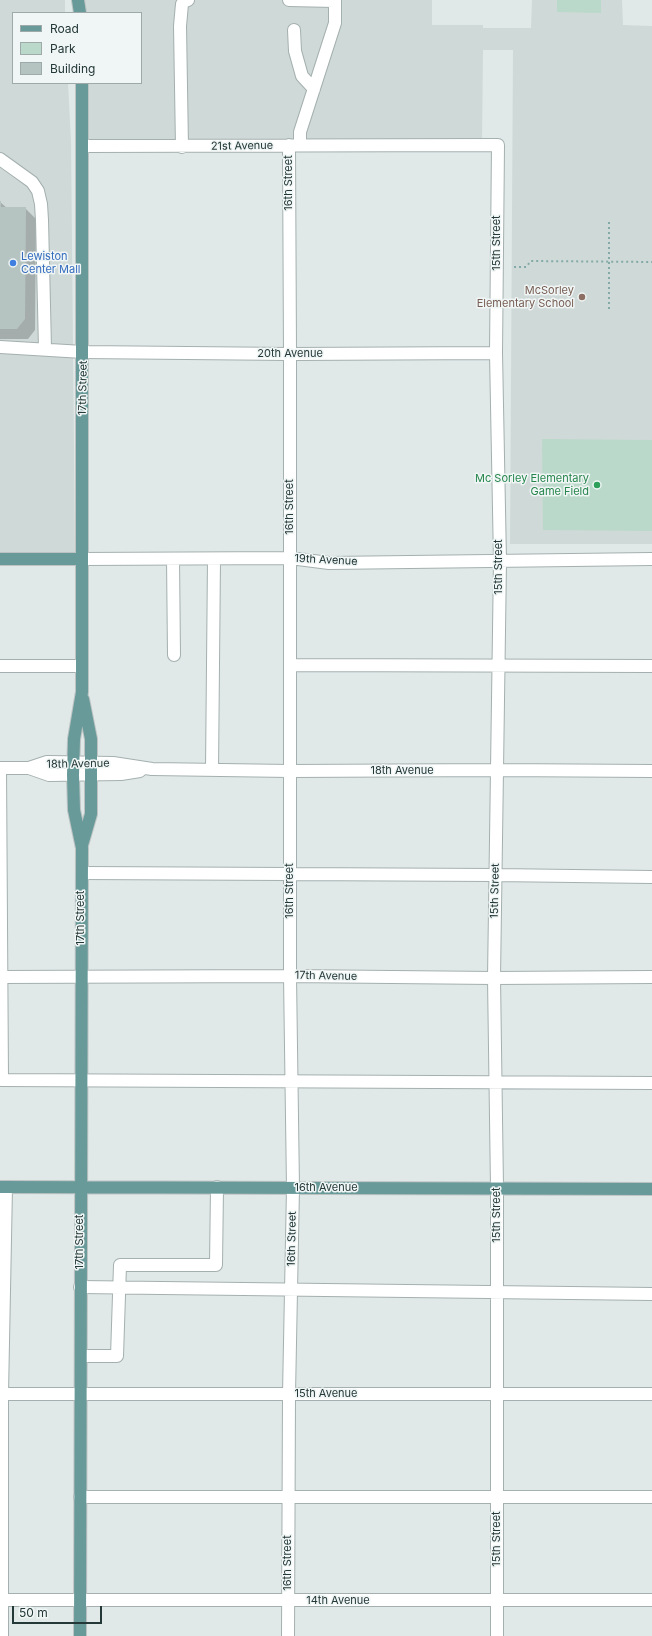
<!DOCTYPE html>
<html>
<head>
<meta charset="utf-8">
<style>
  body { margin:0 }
  #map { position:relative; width:652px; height:1636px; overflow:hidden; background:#e0e9e8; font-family:Inter,sans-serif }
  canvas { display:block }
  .legend { position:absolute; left:12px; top:12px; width:130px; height:72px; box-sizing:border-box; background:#f0f6f5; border:1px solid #9eaaa9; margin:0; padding:5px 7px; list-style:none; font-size:12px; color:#233837 }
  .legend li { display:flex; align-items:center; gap:8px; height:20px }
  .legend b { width:20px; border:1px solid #9eaaa9 }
  .scale { position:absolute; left:12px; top:1606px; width:90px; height:18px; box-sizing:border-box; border:2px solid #233837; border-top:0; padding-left:5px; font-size:12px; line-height:14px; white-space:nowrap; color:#233837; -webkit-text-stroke:3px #f0f6f5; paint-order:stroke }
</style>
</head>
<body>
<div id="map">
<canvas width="652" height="1636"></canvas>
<ul class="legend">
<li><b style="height:5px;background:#699a9a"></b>Road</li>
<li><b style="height:11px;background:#bbd9ca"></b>Park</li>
<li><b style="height:11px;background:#b6c4c1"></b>Building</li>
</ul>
<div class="scale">50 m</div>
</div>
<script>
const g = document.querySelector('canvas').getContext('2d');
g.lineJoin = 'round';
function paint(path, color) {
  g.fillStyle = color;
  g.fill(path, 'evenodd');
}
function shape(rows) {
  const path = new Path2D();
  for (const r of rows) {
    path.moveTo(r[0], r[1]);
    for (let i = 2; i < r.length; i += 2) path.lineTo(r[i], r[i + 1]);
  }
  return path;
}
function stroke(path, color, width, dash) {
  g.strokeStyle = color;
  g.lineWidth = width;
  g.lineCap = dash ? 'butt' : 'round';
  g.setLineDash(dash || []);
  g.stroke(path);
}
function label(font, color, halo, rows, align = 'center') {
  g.font = font + ' Inter,sans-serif';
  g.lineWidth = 3;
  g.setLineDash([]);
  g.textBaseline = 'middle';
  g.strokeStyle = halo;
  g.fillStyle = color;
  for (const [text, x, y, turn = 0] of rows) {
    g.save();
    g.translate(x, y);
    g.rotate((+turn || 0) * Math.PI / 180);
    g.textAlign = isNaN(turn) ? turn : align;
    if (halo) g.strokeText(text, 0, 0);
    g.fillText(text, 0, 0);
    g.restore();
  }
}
paint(shape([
  [0,0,65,0,65,13,13,13,13,83,68,83,71,141,75,553,0,553],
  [78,0,432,0,432,25,483,25,483,28,531,28,532,0,622,0,623,25,652,26,652,544,510,544,513,50,483,50,482,145,82,146,82,83,141,83,141,13,80,13]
]), '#cfd9d7');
paint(shape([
  [557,0,601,0,601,13,557,12],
  [542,439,652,440,652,531,543,530]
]), '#bbd9ca');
paint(shape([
  [0,202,7,208,25,208,36,219,35,330,28,339,0,339]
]), '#0003');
paint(shape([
  [0,201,1,201,1,207,26,207,25,319,17,329,0,329]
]), '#b6c4c1');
const minor = shape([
  [289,0,335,1],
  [294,30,295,51,302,76,314,89],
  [300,145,300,132,335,23,335,0],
  [82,146,498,145,496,353,500,561,494,978,497,1188,497,1636],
  [182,147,180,26,182,4,185,1,188,0],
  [0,159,32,182,38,191,41,204,42,220,45,349],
  [0,347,83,352,290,354,496,353],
  [81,559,290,558,329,563,652,559],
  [173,559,174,655],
  [290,665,652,666],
  [0,666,81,666],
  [0,768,2,1080,652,1083],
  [0,768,29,768,47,762,113,763,152,769,290,771,498,770,652,771],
  [29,768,49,775,121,774,140,771],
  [212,770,214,559],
  [82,873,495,875,652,877],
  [0,977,290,976,494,978,652,977],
  [80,1287,652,1294],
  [81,1356,117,1356,120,1265,216,1265,217,1187],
  [0,1394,652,1394],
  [80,1497,652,1497],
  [0,1600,652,1600],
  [2,1636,2,1394,6,1187],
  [288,1636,289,1394,293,1188,290,976,290,354,289,145]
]);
const major = shape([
  [78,0,80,13],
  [0,559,81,559],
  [82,845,91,814,91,739,83,699],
  [0,1187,652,1189],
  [80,1636,82,848,74,810,73,775,74,739,82,692,82,83]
]);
stroke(minor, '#a4b0af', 14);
stroke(major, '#bdc3c3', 14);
stroke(shape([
  [514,267,526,267,531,261,652,262],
  [609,309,609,219]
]), '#84aaa7', 2, [2, 3]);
stroke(minor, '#fff', 12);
stroke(major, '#699a9a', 12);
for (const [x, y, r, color] of [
  [13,263,4,"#3f7fe0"],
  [582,297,4,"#8d6e63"],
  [597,485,4,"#2e9e5b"]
]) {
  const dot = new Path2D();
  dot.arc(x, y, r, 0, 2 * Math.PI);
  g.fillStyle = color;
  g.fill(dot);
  stroke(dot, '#f0f6f5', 1.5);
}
label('11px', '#233837', '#f0f6f5', [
  ["21st Avenue",242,146,-1],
  ["16th Street",289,183,-90],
  ["15th Street",497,243,-90],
  ["20th Avenue",290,354],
  ["17th Street",83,388,-89],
  ["16th Street",290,507,-90],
  ["19th Avenue",326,560,3],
  ["15th Street",499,567,-90],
  ["18th Avenue",78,764,-1],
  ["18th Avenue",402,771],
  ["16th Street",290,891,-90],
  ["15th Street",495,891,-89],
  ["17th Street",81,918,-90],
  ["17th Avenue",326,976,1],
  ["16th Avenue",326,1188],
  ["15th Street",497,1215,-90],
  ["16th Street",292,1239,-89],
  ["17th Street",80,1242,-90],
  ["15th Avenue",326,1394],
  ["15th Street",497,1539,-90],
  ["16th Street",288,1563,-90],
  ["14th Avenue",338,1601]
]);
label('11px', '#366cbe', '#f0f6f5', [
  ["Lewiston",21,257],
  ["Center Mall",21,270]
], 'left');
label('11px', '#785e54', '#f0f6f5', [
  ["McSorley",574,291],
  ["Elementary School",574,304]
], 'right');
label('11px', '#27864d', '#f0f6f5', [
  ["Mc Sorley Elementary",589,479],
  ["Game Field",589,492]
], 'right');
</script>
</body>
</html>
